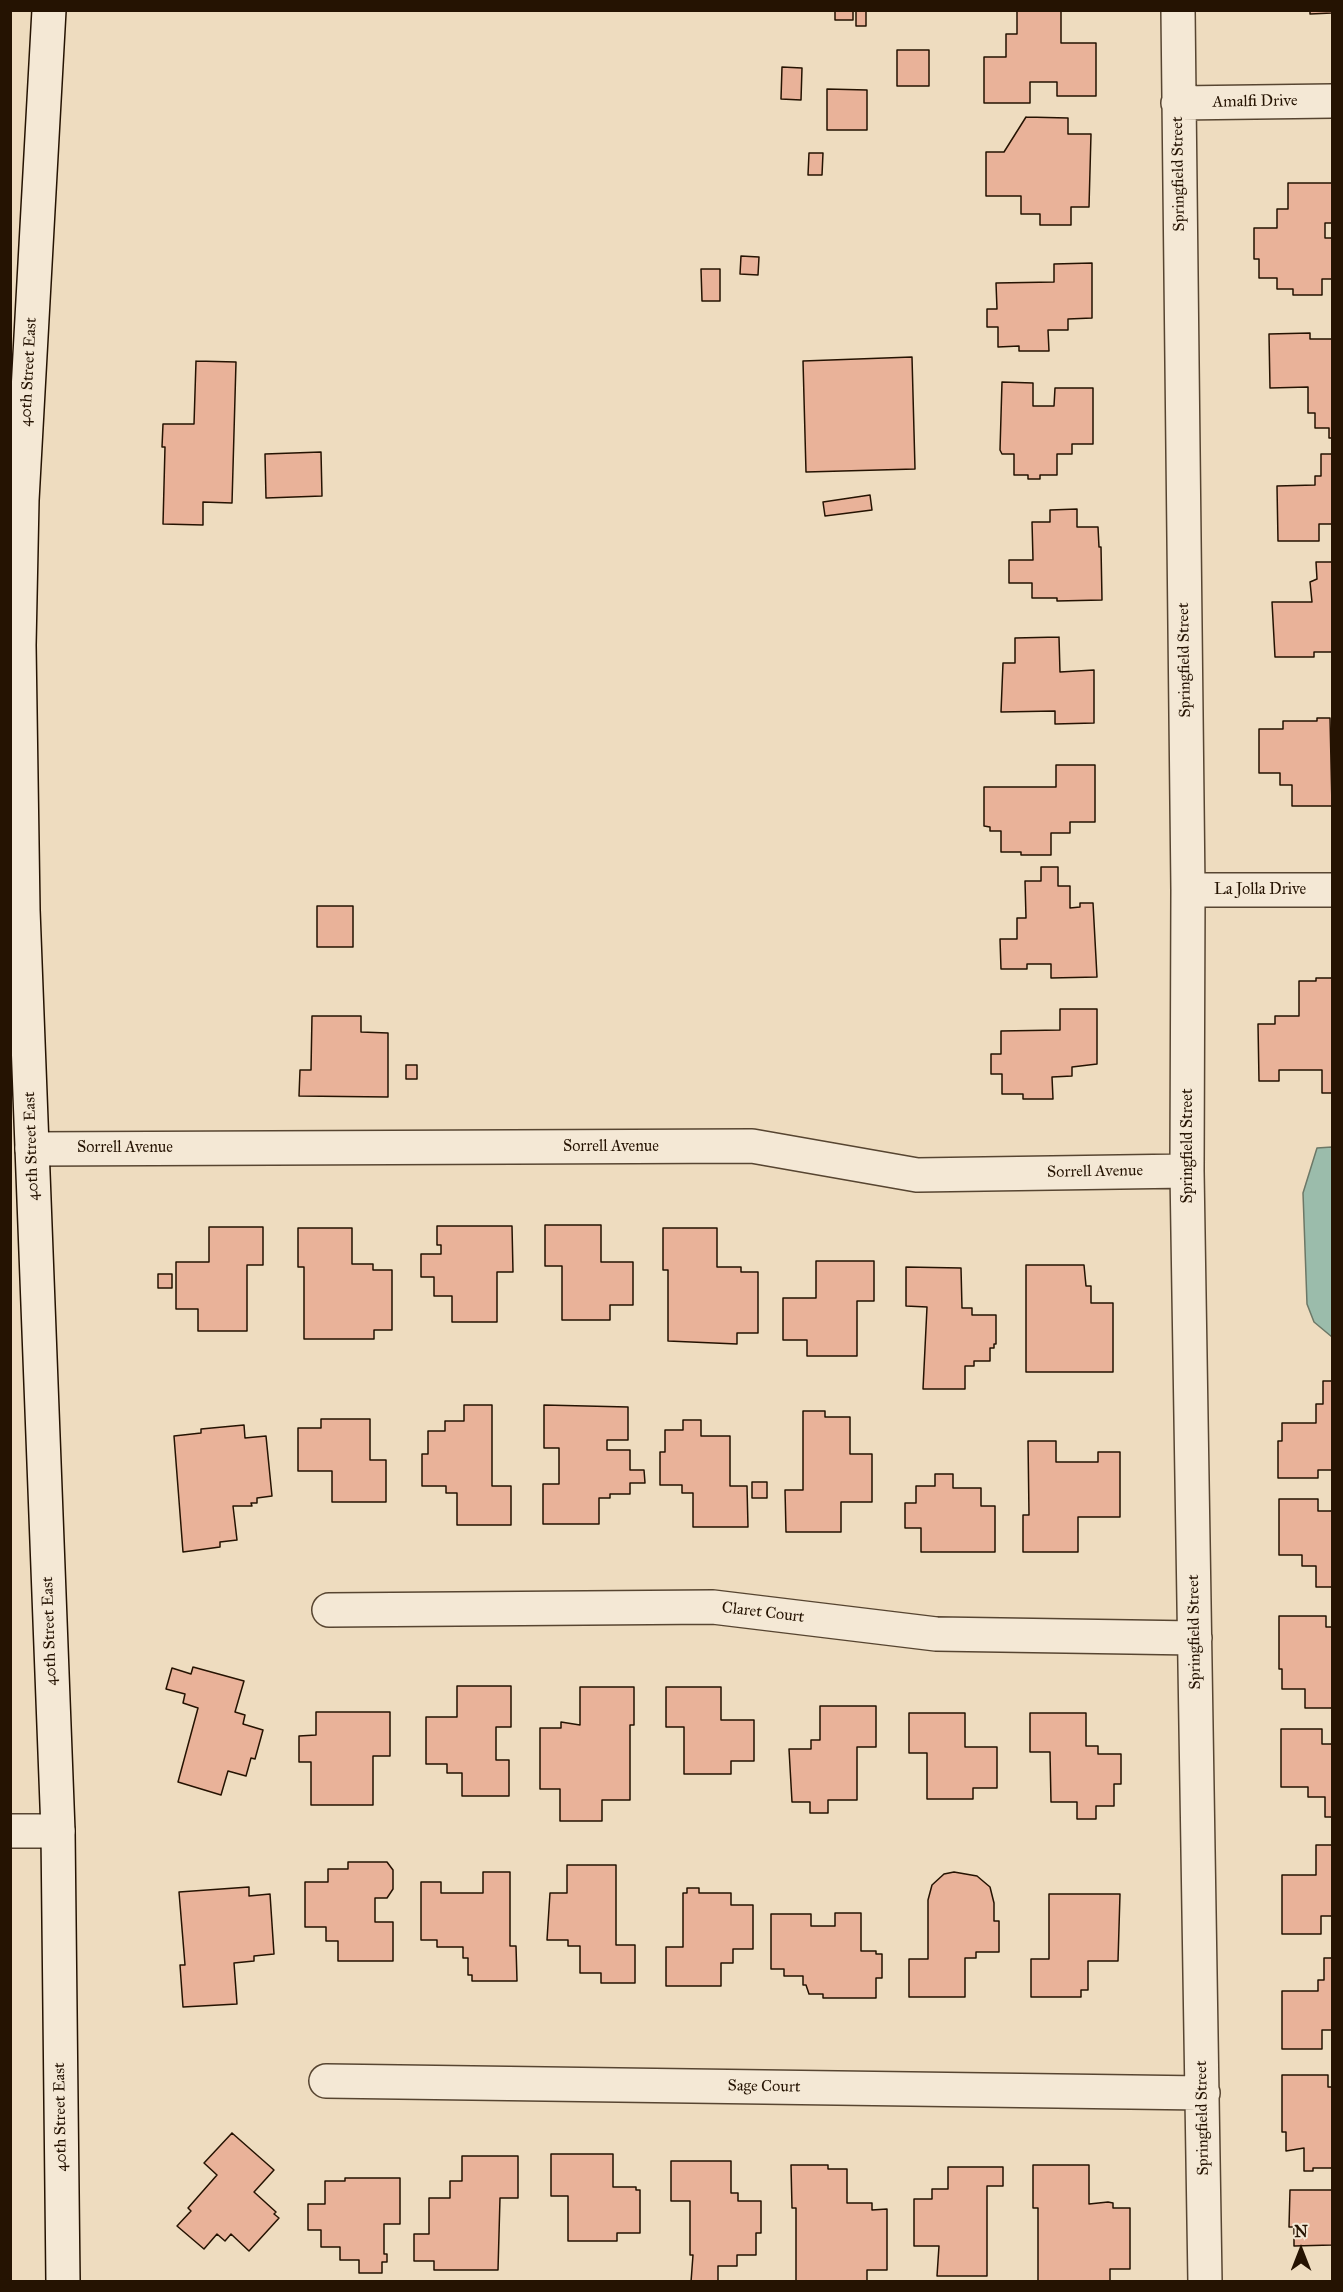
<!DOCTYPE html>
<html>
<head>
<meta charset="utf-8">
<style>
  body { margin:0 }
  #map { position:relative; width:1343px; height:2292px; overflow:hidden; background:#eedcbf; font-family:"IM FELL Great Primer",serif }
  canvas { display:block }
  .frame { position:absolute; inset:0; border:12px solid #251302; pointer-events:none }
  .north { position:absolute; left:1271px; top:2220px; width:60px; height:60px; -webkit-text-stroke:4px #f4e8d5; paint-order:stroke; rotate:0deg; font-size:16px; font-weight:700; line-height:24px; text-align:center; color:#251302 }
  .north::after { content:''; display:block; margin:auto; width:21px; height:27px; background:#251302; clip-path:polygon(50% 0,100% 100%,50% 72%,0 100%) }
</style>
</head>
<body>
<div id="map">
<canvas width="1343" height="2292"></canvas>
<div class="frame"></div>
<div class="north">N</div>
</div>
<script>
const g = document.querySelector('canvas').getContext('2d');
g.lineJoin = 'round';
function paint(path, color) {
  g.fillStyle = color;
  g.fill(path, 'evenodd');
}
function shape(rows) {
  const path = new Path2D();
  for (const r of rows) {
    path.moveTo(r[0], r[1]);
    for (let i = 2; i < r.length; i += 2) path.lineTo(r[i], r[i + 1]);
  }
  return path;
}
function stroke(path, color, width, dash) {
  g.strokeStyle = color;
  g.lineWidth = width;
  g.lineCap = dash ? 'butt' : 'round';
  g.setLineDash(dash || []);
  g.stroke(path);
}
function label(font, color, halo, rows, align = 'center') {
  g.font = font + ' "IM FELL Great Primer",serif';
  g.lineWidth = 6;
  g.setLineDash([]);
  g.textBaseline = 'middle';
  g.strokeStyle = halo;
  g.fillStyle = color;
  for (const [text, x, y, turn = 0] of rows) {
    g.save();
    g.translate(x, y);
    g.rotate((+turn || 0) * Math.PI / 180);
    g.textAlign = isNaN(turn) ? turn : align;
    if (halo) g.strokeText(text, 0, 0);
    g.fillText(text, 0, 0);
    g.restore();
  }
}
const water = shape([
  [1332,1147,1332,1337,1314,1322,1307,1304,1303,1193,1317,1148,1332,1147]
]);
paint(water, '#9bbcab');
stroke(water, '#6c7867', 1.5);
const building = shape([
  [835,10,853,10,853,20,835,20,835,10],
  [856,10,866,10,866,26,856,26,856,10],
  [1017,10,1061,10,1061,43,1096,43,1096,96,1057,96,1057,82,1030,82,1030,103,984,103,984,57,1006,57,1006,34,1017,34,1017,10],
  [1310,10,1332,10,1332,13,1310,14,1310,10],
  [897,50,929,50,929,86,897,86,897,50],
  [782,67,802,68,801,100,781,99,782,67],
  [827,89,867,90,867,130,827,130,827,89],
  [1026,117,1068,118,1068,134,1091,134,1089,207,1071,207,1071,225,1040,225,1040,214,1021,214,1021,196,986,196,986,152,1004,152,1026,117],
  [809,153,823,153,822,175,808,175,809,153],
  [1288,183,1332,183,1332,223,1325,223,1325,238,1332,238,1332,279,1322,279,1322,295,1293,295,1293,289,1277,289,1277,278,1259,278,1259,259,1254,259,1254,228,1277,228,1277,209,1288,209,1288,183],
  [741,256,759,257,758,275,740,274,741,256],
  [1092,263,1092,318,1068,319,1068,330,1048,330,1049,351,1019,351,1019,346,998,347,998,327,987,327,987,309,997,309,996,283,1054,282,1054,264,1092,263],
  [701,269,720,269,720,301,702,301,701,269],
  [1310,333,1310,339,1332,339,1332,438,1329,438,1329,428,1315,428,1315,413,1308,413,1308,387,1270,388,1269,334,1310,333],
  [912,357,915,469,806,472,803,361,912,357],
  [196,361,236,362,232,503,203,502,203,525,163,524,165,447,162,447,163,424,194,424,196,361],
  [1002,382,1033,383,1033,406,1054,406,1055,388,1093,388,1093,444,1072,444,1072,454,1057,454,1057,475,1040,475,1040,479,1028,479,1028,475,1014,475,1014,454,1002,454,1000,450,1002,382],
  [321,452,322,496,266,498,265,454,321,452],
  [1321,454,1332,454,1332,524,1319,524,1319,541,1278,541,1277,486,1315,485,1315,476,1321,476,1321,454],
  [870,495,872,510,825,516,823,502,870,495],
  [1077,509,1077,527,1098,527,1099,547,1101,547,1102,600,1057,601,1057,598,1032,598,1032,583,1009,583,1009,560,1033,560,1032,522,1050,522,1050,510,1077,509],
  [1316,562,1332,562,1332,652,1314,652,1314,657,1275,657,1272,602,1312,602,1310,582,1317,579,1316,562],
  [1059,637,1060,672,1094,670,1094,723,1055,724,1055,711,1001,712,1003,663,1015,663,1015,638,1059,637],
  [1317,718,1330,718,1332,806,1292,806,1292,785,1280,785,1280,773,1259,773,1259,729,1283,729,1283,721,1317,721,1317,718],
  [1056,765,1095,765,1095,822,1070,822,1070,833,1051,833,1051,855,1021,855,1021,852,1001,852,1001,831,990,831,990,827,984,826,984,787,1056,787,1056,765],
  [1041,867,1058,867,1058,886,1070,886,1070,908,1080,907,1080,903,1093,903,1097,977,1051,978,1051,964,1027,964,1027,969,1001,969,1000,939,1017,939,1017,918,1026,918,1025,881,1041,881,1041,867],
  [317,906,353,906,353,947,317,947,317,906],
  [1316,978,1332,978,1332,1093,1322,1093,1322,1070,1279,1070,1279,1081,1259,1081,1258,1024,1275,1024,1275,1016,1299,1016,1299,981,1316,981,1316,978],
  [1060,1009,1097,1009,1097,1064,1072,1067,1072,1076,1052,1077,1053,1099,1023,1099,1023,1094,1002,1094,1002,1074,991,1074,991,1054,1001,1054,1001,1031,1060,1030,1060,1009],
  [312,1016,361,1016,361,1032,388,1033,388,1097,299,1096,300,1070,311,1070,312,1016],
  [406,1065,417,1065,417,1079,406,1079,406,1065],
  [545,1225,601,1225,601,1262,633,1262,633,1305,610,1305,610,1320,562,1320,562,1266,545,1266,545,1225],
  [437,1226,512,1226,513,1272,497,1272,497,1322,452,1322,452,1296,434,1296,434,1277,421,1277,421,1254,441,1254,441,1245,437,1245,437,1226],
  [209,1227,263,1227,263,1265,247,1265,247,1331,198,1331,198,1309,176,1309,176,1262,209,1262,209,1227],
  [298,1228,352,1228,352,1264,373,1264,373,1270,392,1270,392,1330,374,1330,374,1339,304,1339,304,1267,298,1267,298,1228],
  [663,1228,717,1228,717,1267,741,1267,741,1272,758,1272,758,1333,737,1333,737,1344,668,1341,668,1270,663,1270,663,1228],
  [816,1261,874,1261,874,1301,857,1301,857,1356,807,1356,807,1340,783,1340,783,1298,816,1298,816,1261],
  [1026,1265,1084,1265,1086,1286,1091,1286,1091,1303,1113,1303,1113,1372,1026,1372,1026,1265],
  [906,1267,961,1268,962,1308,972,1308,972,1315,996,1315,996,1344,994,1344,994,1348,990,1348,990,1361,974,1361,974,1366,965,1366,965,1389,923,1389,927,1307,906,1306,906,1267],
  [158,1274,172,1274,172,1288,158,1288,158,1274],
  [1323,1381,1332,1381,1332,1470,1318,1470,1318,1478,1278,1478,1278,1441,1282,1441,1282,1423,1316,1423,1316,1404,1323,1404,1323,1381],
  [464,1405,492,1405,492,1486,511,1486,511,1525,457,1525,457,1493,446,1493,446,1486,422,1486,422,1454,428,1454,428,1431,445,1431,445,1421,464,1421,464,1405],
  [544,1405,628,1407,628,1440,607,1440,607,1450,630,1450,630,1470,644,1470,645,1483,630,1483,630,1494,610,1494,610,1498,599,1498,599,1524,543,1524,543,1484,559,1484,559,1448,544,1448,544,1405],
  [803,1411,825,1411,825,1417,850,1417,850,1454,872,1454,872,1502,841,1502,841,1532,786,1532,785,1490,803,1490,803,1411],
  [321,1419,370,1419,370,1460,386,1460,386,1502,332,1502,332,1471,298,1471,298,1428,321,1428,321,1419],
  [683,1420,701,1420,701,1436,730,1436,730,1486,747,1486,748,1527,693,1527,693,1493,682,1493,682,1485,660,1485,660,1452,665,1452,665,1430,683,1430,683,1420],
  [244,1425,245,1438,266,1436,272,1496,257,1498,257,1503,251,1503,252,1506,233,1506,237,1540,220,1542,220,1547,183,1552,174,1436,201,1433,201,1429,244,1425],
  [1028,1441,1056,1441,1056,1462,1098,1462,1098,1452,1120,1452,1120,1517,1078,1517,1078,1552,1023,1552,1023,1515,1029,1515,1028,1441],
  [935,1474,953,1474,953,1488,981,1488,981,1506,995,1506,995,1552,921,1552,921,1528,905,1528,905,1503,916,1503,916,1486,935,1486,935,1474],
  [752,1482,767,1482,767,1498,752,1498,752,1482],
  [1279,1499,1318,1499,1318,1511,1332,1511,1332,1587,1316,1587,1316,1566,1302,1566,1302,1555,1279,1555,1279,1499],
  [1279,1616,1326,1616,1326,1627,1332,1627,1332,1708,1305,1708,1305,1689,1282,1689,1282,1669,1279,1669,1279,1616],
  [193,1667,244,1681,235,1712,245,1715,243,1724,263,1730,255,1759,251,1758,246,1776,228,1771,221,1795,178,1782,198,1708,183,1703,185,1694,166,1689,172,1668,191,1674,193,1667],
  [457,1686,511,1686,511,1727,496,1727,496,1760,509,1760,509,1796,462,1796,462,1773,447,1773,447,1764,426,1764,426,1717,457,1717,457,1686],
  [580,1687,634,1687,634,1725,630,1725,630,1800,602,1800,602,1821,560,1821,560,1789,540,1789,540,1728,561,1728,561,1722,580,1725,580,1687],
  [666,1687,721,1687,721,1720,754,1720,754,1761,731,1761,731,1774,684,1774,684,1727,666,1727,666,1687],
  [820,1706,876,1706,876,1747,857,1747,857,1800,828,1800,828,1813,810,1813,810,1802,792,1802,789,1749,811,1749,811,1740,820,1740,820,1706],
  [316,1712,390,1712,390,1756,373,1756,373,1805,311,1805,311,1762,299,1762,299,1736,316,1735,316,1712],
  [909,1713,965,1713,965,1747,997,1747,997,1788,973,1788,973,1799,927,1799,927,1753,909,1753,909,1713],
  [1030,1713,1086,1713,1086,1746,1098,1746,1098,1754,1121,1754,1121,1784,1114,1784,1114,1806,1096,1806,1096,1819,1077,1819,1077,1802,1051,1802,1050,1752,1030,1752,1030,1713],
  [1281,1729,1322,1729,1322,1744,1332,1744,1332,1817,1325,1817,1325,1797,1308,1797,1308,1787,1281,1787,1281,1729],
  [1316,1845,1332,1845,1332,1916,1321,1916,1321,1934,1282,1934,1282,1875,1316,1875,1316,1845],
  [348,1862,387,1862,393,1870,393,1889,387,1898,375,1898,375,1922,393,1922,393,1961,338,1961,338,1941,326,1941,326,1927,305,1927,305,1882,328,1882,328,1869,348,1869,348,1862],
  [567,1865,616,1865,616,1945,635,1945,635,1983,601,1983,601,1973,580,1973,580,1946,568,1946,568,1940,547,1940,550,1893,567,1893,567,1865],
  [483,1872,510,1872,510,1946,516,1946,517,1981,472,1981,472,1975,468,1975,468,1958,463,1958,463,1947,437,1947,437,1940,421,1940,421,1882,441,1882,441,1893,483,1893,483,1872],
  [954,1872,977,1876,990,1887,994,1903,994,1921,999,1921,999,1952,976,1952,976,1958,965,1958,965,1997,909,1997,909,1959,928,1959,928,1900,932,1885,944,1874,954,1872],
  [249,1887,249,1896,270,1894,274,1954,254,1956,254,1961,234,1963,237,2004,183,2007,180,1965,185,1965,179,1892,249,1887],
  [687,1888,699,1888,699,1893,731,1893,731,1905,753,1905,753,1949,733,1949,733,1963,721,1963,721,1986,666,1986,666,1947,683,1947,683,1893,687,1893,687,1888],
  [1049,1894,1120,1894,1118,1961,1088,1961,1088,1990,1081,1990,1081,1997,1031,1997,1031,1959,1049,1959,1049,1894],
  [835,1913,861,1913,861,1951,876,1951,876,1954,882,1954,882,1978,876,1978,876,1998,823,1998,823,1994,809,1994,806,1985,803,1985,803,1976,784,1976,784,1969,771,1969,771,1914,811,1914,811,1926,835,1926,835,1913],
  [1324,1958,1332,1958,1332,2030,1322,2030,1322,2049,1282,2049,1282,1991,1318,1991,1318,1980,1324,1980,1324,1958],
  [1282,2075,1328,2075,1328,2087,1332,2087,1332,2168,1313,2168,1313,2171,1304,2171,1304,2148,1286,2151,1286,2132,1282,2132,1282,2075],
  [232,2133,274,2170,254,2192,276,2212,274,2214,279,2218,249,2251,231,2234,225,2241,217,2234,204,2249,177,2226,191,2211,188,2208,217,2175,204,2163,232,2133],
  [551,2154,613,2154,613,2187,636,2187,636,2190,640,2190,640,2233,617,2233,617,2241,568,2241,568,2196,551,2196,551,2154],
  [462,2156,518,2156,518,2198,500,2198,498,2270,434,2270,434,2261,414,2261,414,2234,429,2234,429,2198,450,2198,450,2181,462,2181,462,2156],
  [671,2161,731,2161,731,2193,738,2193,738,2201,761,2201,761,2233,756,2233,756,2255,737,2255,737,2266,718,2266,718,2282,691,2282,693,2255,690,2255,690,2201,671,2201,671,2161],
  [791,2165,828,2165,828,2169,847,2169,847,2203,872,2203,872,2210,887,2209,887,2270,867,2270,867,2281,796,2281,796,2208,792,2208,791,2165],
  [1033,2165,1089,2165,1089,2204,1108,2202,1113,2203,1113,2208,1130,2208,1130,2269,1110,2269,1110,2282,1038,2281,1038,2208,1033,2208,1033,2165],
  [948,2167,1003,2167,1003,2186,987,2186,987,2276,937,2276,939,2246,914,2246,914,2199,932,2199,932,2189,948,2189,948,2167],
  [345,2178,400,2178,400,2224,384,2224,384,2254,387,2254,387,2262,382,2262,382,2273,359,2273,359,2260,340,2260,340,2247,321,2247,321,2230,308,2230,308,2204,325,2204,325,2181,345,2181,345,2178],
  [1290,2190,1332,2190,1332,2245,1294,2246,1294,2227,1289,2227,1290,2190]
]);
paint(building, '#e9b299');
stroke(building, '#251302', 1.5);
const street = shape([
  [1178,10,1188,890,1187,1171,1205,2282],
  [1178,103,1332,101],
  [1188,890,1332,890],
  [32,1149,752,1146,917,1175,1187,1171],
  [329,1610,713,1607,936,1634,1195,1638],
  [10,1831,58,1831],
  [326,2081,1203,2093]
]);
const secondary = shape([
  [49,10,22,500,19,645,23,910,58,1831,63,2282]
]);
stroke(street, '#574531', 36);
stroke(secondary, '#251302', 36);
stroke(street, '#f4e8d5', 33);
stroke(secondary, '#f4e8d5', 33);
label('16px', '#251302', '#f4e8d5', [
  ["Amalfi Drive",1255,102,-1],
  ["Springfield Street",1179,174,-91],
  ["40th Street East",29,372,-87],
  ["Springfield Street",1185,660,-91],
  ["La Jolla Drive",1260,890],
  ["40th Street East",32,1146,-92],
  ["Springfield Street",1188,1146,-90],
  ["Sorrell Avenue",611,1147],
  ["Sorrell Avenue",125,1148],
  ["Sorrell Avenue",1095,1172,-1],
  ["Claret Court",763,1613,7],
  ["40th Street East",50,1631,-92],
  ["Springfield Street",1195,1632,-91],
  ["Sage Court",764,2087,1],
  ["40th Street East",61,2117,-91],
  ["Springfield Street",1203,2118,-91]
]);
</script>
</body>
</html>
